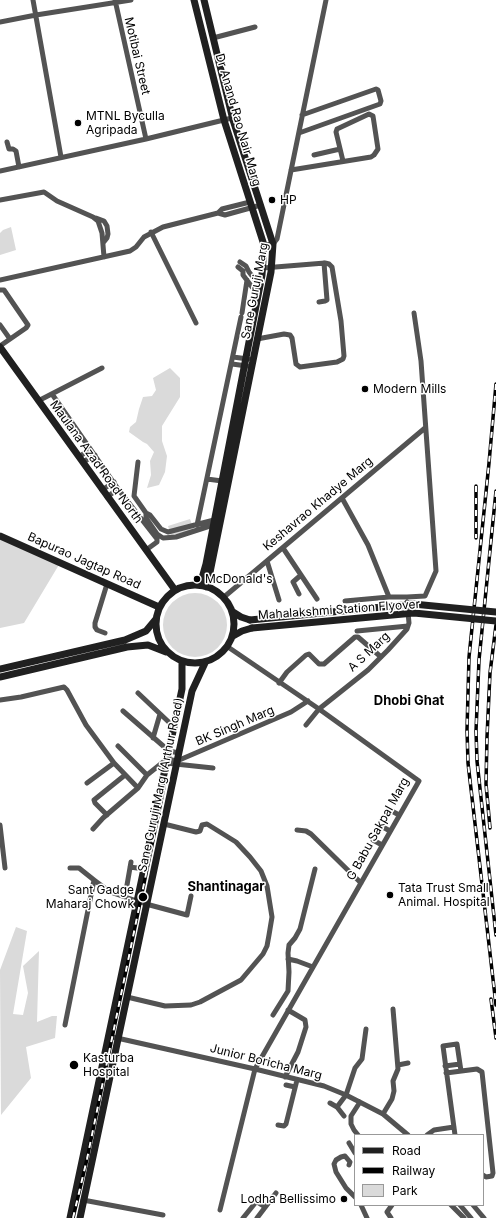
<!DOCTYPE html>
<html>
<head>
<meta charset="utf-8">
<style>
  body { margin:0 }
  #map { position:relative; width:496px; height:1218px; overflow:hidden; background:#fff; font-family:Inter,sans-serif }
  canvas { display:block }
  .legend { position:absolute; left:354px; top:1134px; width:130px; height:72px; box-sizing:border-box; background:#fff; border:1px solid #999; margin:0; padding:5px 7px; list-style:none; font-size:12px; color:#000 }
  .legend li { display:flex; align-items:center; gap:8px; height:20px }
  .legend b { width:20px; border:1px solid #999 }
</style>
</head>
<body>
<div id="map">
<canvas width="496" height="1218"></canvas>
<ul class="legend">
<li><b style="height:5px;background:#202020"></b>Road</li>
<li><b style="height:5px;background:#000"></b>Railway</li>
<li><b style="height:11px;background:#dadada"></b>Park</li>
</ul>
</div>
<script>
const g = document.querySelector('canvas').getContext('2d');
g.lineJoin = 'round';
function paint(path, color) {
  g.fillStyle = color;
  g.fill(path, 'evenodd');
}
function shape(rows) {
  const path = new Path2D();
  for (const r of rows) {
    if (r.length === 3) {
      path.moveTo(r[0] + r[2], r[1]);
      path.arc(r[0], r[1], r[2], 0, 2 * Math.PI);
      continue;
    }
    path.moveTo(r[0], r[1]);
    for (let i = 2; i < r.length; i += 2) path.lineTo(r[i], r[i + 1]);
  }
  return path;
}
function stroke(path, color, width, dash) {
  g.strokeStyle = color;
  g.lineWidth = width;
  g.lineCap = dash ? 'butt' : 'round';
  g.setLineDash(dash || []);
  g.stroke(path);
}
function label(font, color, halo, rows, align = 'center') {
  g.font = font + ' Inter,sans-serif';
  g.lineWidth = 3;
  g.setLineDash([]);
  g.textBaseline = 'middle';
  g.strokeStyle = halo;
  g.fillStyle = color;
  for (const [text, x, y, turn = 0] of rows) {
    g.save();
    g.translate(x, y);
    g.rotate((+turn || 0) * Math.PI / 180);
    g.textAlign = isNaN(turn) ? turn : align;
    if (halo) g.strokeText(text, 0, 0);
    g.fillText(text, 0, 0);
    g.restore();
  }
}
paint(shape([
  [11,227,16,250,0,255,0,233,3,230],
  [170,368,180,378,180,397,162,426,162,441,167,456,165,472,159,485,147,488,151,475,150,461,154,452,147,444,143,442,129,432,130,427,136,422,139,409,143,397,152,396,156,390,153,378],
  [190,519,194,530,171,536,168,526],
  [0,536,60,563,24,623,0,628],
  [195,625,32],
  [16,927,27,931,13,1014,23,1015,28,993,23,966,39,951,37,1022,52,1016,57,1016,55,1038,26,1047,31,1078,1,1115,0,970]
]), '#dadada');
stroke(shape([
  [33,0,61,157],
  [115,0,146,139],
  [0,22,36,15,131,0],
  [213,38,255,27],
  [299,133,380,104,381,101,378,90,376,89,302,115],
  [7,142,9,149,13,149,16,151,19,167],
  [314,155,340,149],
  [291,170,371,157,374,155,378,149,373,116,369,114,337,129,336,132,343,161],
  [0,171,146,139,232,118],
  [0,200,44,192,57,201,93,217,98,221,102,233,104,257],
  [218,213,225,215,261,205],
  [96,218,104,221,107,226,108,234,107,238,103,243],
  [151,232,196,323],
  [264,245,273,244,277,239,326,0],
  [240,262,246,266,249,272,260,286],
  [238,267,243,271,243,275,258,295],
  [0,280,130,251,136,247,144,237,163,227,218,213,222,209,250,202],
  [0,290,4,290,28,325,26,328,0,346],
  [319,302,325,301,327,300,324,263],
  [242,313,247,280],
  [0,325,10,339],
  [257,339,284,334,290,335,292,338,296,364,300,367,337,362,343,359,344,356,341,321,332,267,329,264,325,263,263,268],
  [233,357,248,359],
  [232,364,247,366],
  [52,394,118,489,157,539,157,542,146,550],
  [38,401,102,368],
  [79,457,90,449],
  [83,462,95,455],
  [138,462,134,496,146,513],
  [207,479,222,481],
  [102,490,114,482],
  [107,497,118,489],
  [342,498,368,545,389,597,345,601],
  [197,525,241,317],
  [213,525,176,537,163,538,157,534,146,518,146,513,150,515,161,529,168,532,214,520],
  [283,548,317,599],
  [267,561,279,600],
  [299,594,293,582,301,575],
  [224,597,425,428],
  [389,597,407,597,425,596,436,571,421,361,414,313],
  [357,631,408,626],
  [105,633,97,630,95,627,95,623,107,584],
  [279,683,287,672,306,655,309,654,319,664,324,664,355,637,358,637,381,657],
  [138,693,174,727],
  [0,700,21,697,64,687,67,690,86,725,114,763,138,788,147,775,167,759,177,761,291,712,308,701],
  [123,711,169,751,179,753],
  [306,725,319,709,368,670,388,650,407,629,409,623,407,602],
  [153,738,160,714],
  [118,746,147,775],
  [166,763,213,768],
  [87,783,114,763],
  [390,810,399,815],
  [107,815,95,803,94,800,125,775],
  [0,825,5,868],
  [381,826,390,831],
  [93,829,103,818,138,788],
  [297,830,306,831,311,834,361,883],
  [373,840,382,845],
  [130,867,144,869],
  [70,868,79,868,94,880],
  [127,885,131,862],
  [288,959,297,961,313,967],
  [127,997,165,1006,191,1005,200,1002,241,980,263,954,267,946,269,935,272,917,267,886,261,871,250,857,236,842,207,824,202,825,200,831,196,832,164,824],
  [273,1015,288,991,289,972,288,953,289,945,295,938,300,929,315,869],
  [65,1025,94,880,110,892,146,904,187,915,191,896],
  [108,1036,255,1069,324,1086,346,1095,383,1114,408,1135],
  [398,1065,408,1063],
  [445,1066,460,1064],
  [446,1073,477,1069,482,1072,493,1173,492,1176,486,1177,483,1175],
  [285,1077,298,1052,306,1027,305,1020,288,1010],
  [286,1085,295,1087],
  [330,1103,337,1107,344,1116],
  [337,1107,346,1095,355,1068,362,1059,366,1029],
  [383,1114,392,1099,394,1091,393,1081,398,1069,393,1009],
  [278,1125,284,1126,286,1124,297,1080],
  [358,1135,354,1130,351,1124,351,1116,360,1102],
  [427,1135,434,1130,454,1127],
  [455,1135,443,1046,457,1044,461,1071],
  [349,1143,355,1153],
  [349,1165,350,1162,345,1156,341,1157,336,1160,334,1164,336,1172,346,1188,355,1197],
  [83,1200,163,1215],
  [361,1205,367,1218],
  [451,1205,464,1218],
  [460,1205,471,1218],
  [473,1205,484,1218],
  [220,1210,255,1069,419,781,319,709,228,647],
  [243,1218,256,1202,257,1202,265,1207],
  [257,1218,276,1193],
  [391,1218,387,1212,392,1205]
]), '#535353', 5);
stroke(shape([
  [194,0,224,120,264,245,262,275,206,564,200,585],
  [204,0,233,120,273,244,271,272,207,587],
  [0,347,175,590],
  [0,536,159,607],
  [195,624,39],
  [233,612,241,617,250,620],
  [233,636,242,631,252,628],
  [0,669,125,640,146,631,156,619],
  [0,677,127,647,148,645,166,652],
  [70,1218,182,689,182,662],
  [80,1218,192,691,205,663]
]), '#202020', 7);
const rail = shape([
  [496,384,489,463,469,657,467,730,468,763,496,1005],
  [476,486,476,538],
  [496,491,479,660,476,731,477,761,496,935],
  [490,828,486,784,487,737,490,673,496,625],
  [491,999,496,1038],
  [73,1218,87,1159,164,787]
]);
stroke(rail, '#000', 3.5);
stroke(rail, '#fff', 2, [6]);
stroke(shape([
  [250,620,413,604,496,612],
  [252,628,414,613,496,621]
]), '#202020', 7);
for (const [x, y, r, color] of [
  [78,123,4,"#000"],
  [272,200,4,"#000"],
  [365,389,4,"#000"],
  [197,579,4,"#000"],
  [390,895,4,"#000"],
  [143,897,5,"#000"],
  [74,1065,5,"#000"],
  [344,1199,4,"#000"]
]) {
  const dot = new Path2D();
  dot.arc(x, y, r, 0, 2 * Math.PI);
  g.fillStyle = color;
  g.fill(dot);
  stroke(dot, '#fff', 1.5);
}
label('12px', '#000', '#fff', [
  ["Motibai Street",137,56,77],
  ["Dr Anand Rao Nair Marg",238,120,74],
  ["Sane Guruji Marg",255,291,-79],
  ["Maulana Azad Road North",96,462,54],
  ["Keshavrao Khadye Marg",318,504,-40],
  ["Bapurao Jagtap Road",84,561,24],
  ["Mahalakshmi Station Flyover",339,610,-4],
  ["A S Marg",369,652,-43],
  ["BK Singh Marg",235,726,-23],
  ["Sane Guruji Marg (Arthur Road)",161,785,-78],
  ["G Babu Sakpal Marg",378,829,-61],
  ["Junior Boricha Marg",266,1062,14]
]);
label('12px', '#000', '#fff', [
  ["MTNL Byculla",86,116],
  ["Agripada",86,130],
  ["HP",280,200],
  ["Modern Mills",373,389],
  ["McDonald's",205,579],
  ["Tata Trust Small",398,888],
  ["Animal. Hospital",398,902],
  ["Sant Gadge",134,890,"right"],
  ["Maharaj Chowk",134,904,"right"],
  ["Kasturba",83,1058],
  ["Hospital",83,1072],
  ["Lodha Bellissimo",336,1199,"right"]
], 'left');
label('bold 13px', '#000', '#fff', [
  ["Dhobi Ghat",409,701],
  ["Shantinagar",226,887]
]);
</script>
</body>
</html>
